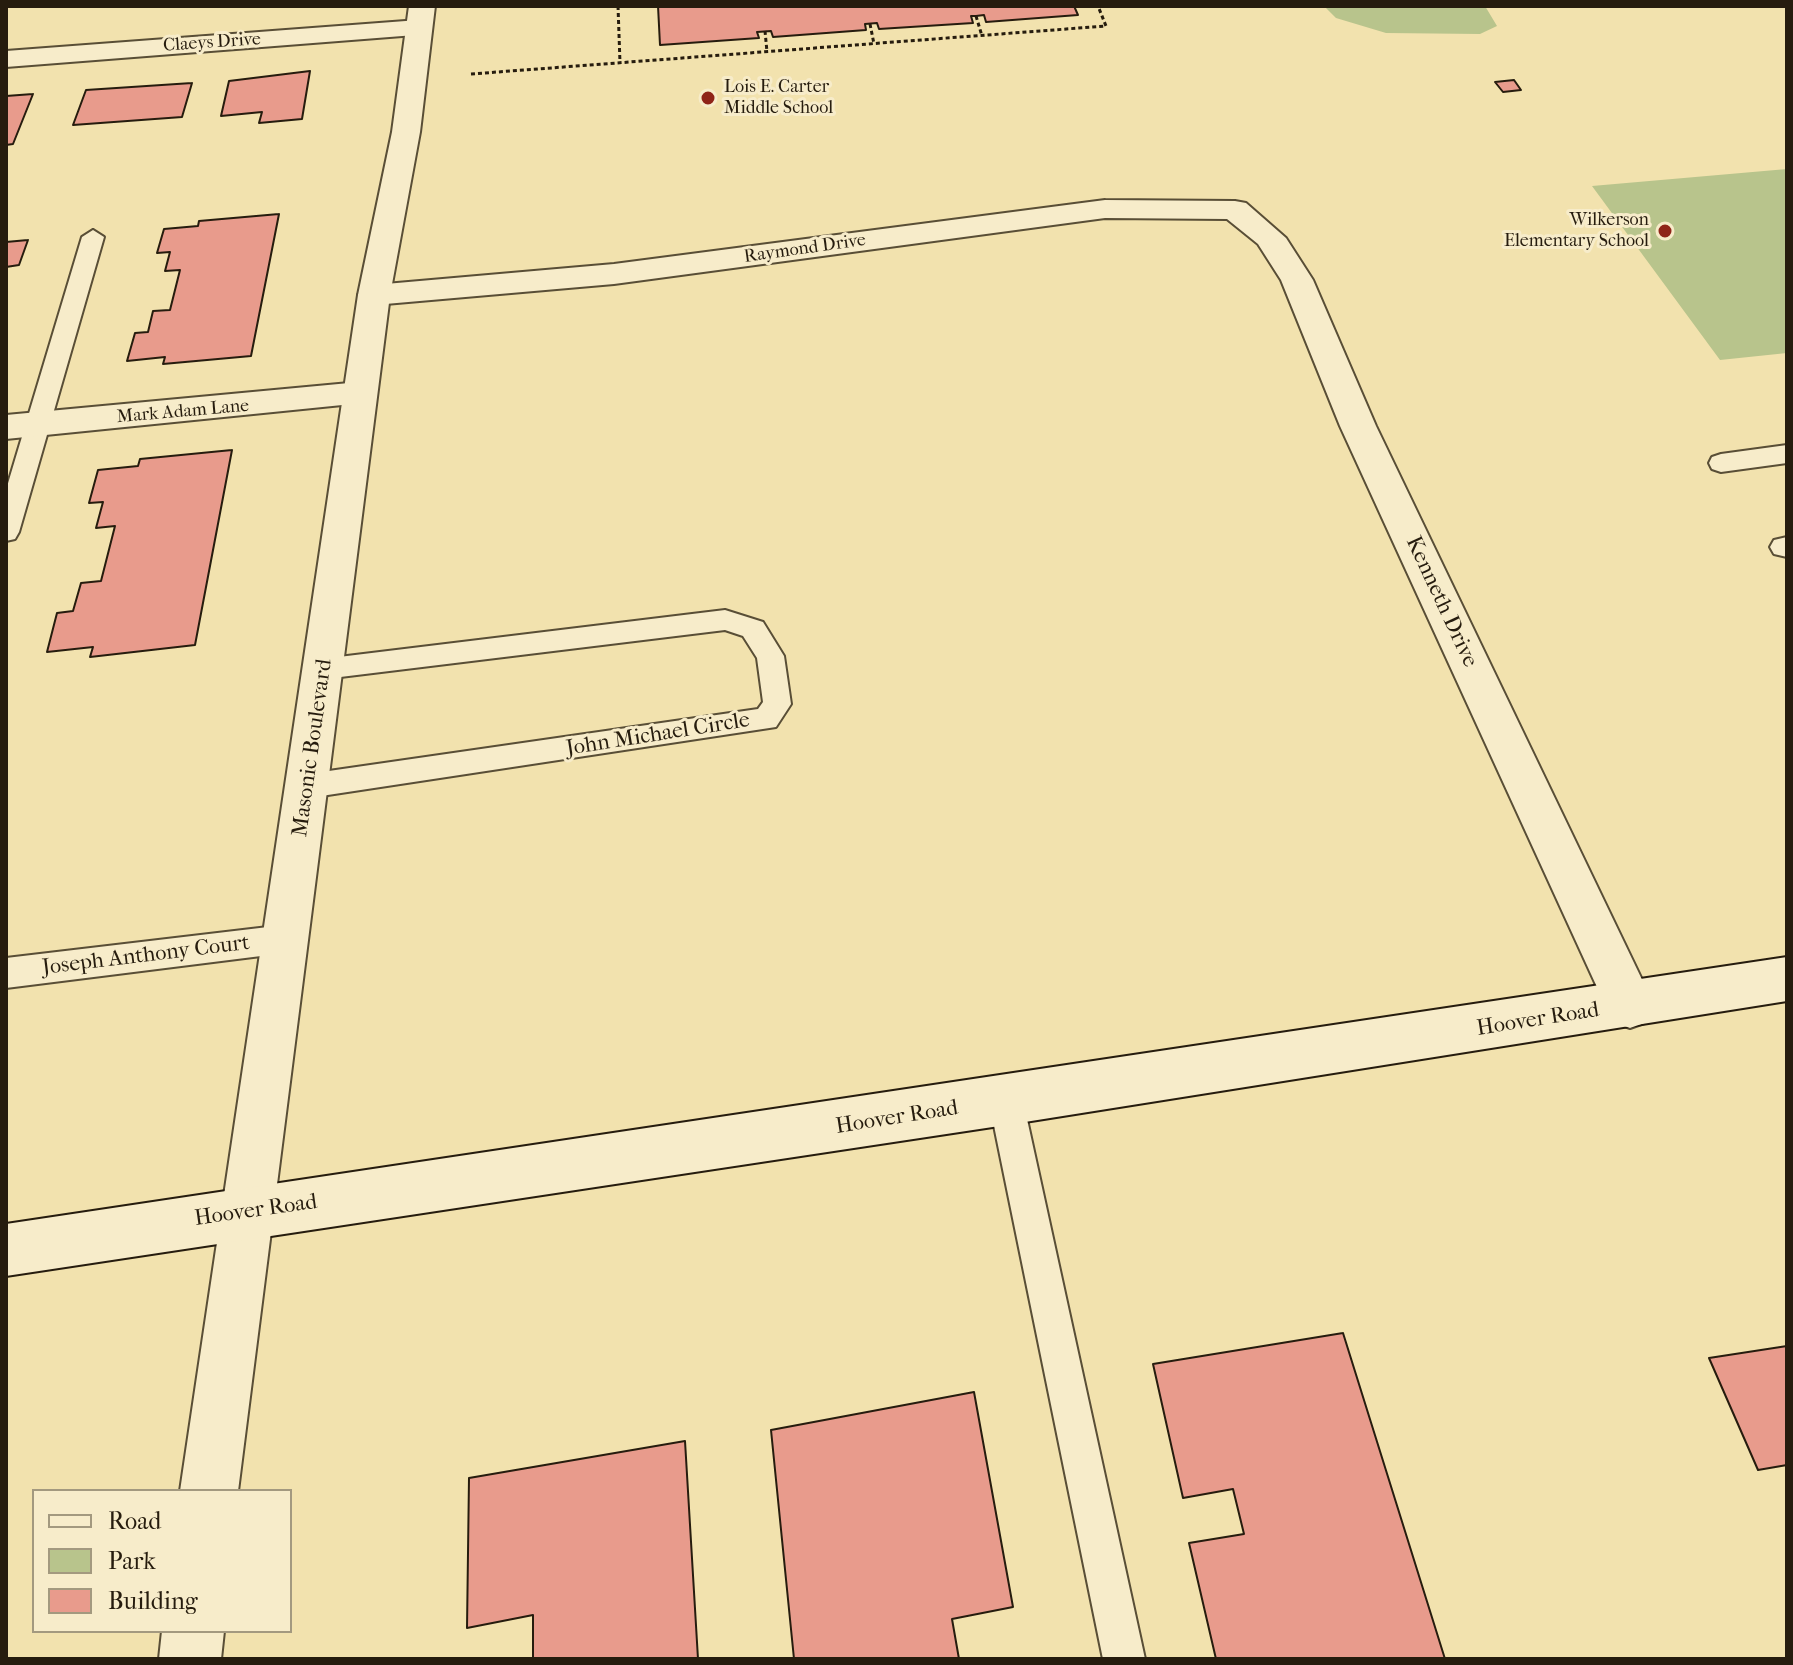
<!DOCTYPE html>
<html>
<head>
<meta charset="utf-8">
<style>
  body { margin:0 }
  #map { position:relative; width:1793px; height:1665px; overflow:hidden; background:#f2e2ae; font-family:"IM FELL French Canon",serif }
  canvas { display:block }
  .frame { position:absolute; inset:0; border:8px solid #261c0e; pointer-events:none }
  .legend { position:absolute; left:32px; top:1489px; width:260px; height:144px; box-sizing:border-box; background:#f7ecca; border:2px solid #a3997f; margin:0; padding:10px 14px; list-style:none; font-size:24px; color:#261c0e }
  .legend li { display:flex; align-items:center; gap:16px; height:40px }
  .legend b { width:40px; border:2px solid #a3997f }
</style>
</head>
<body>
<div id="map">
<canvas width="1793" height="1665"></canvas>
<div class="frame"></div>
<ul class="legend">
<li><b style="height:10px;background:#f7ecca"></b>Road</li>
<li><b style="height:22px;background:#b8c48c"></b>Park</li>
<li><b style="height:22px;background:#e89b8c"></b>Building</li>
</ul>
</div>
<script>
const g = document.querySelector('canvas').getContext('2d');
g.lineJoin = 'round';
function paint(path, color) {
  g.fillStyle = color;
  g.fill(path, 'evenodd');
}
function shape(rows) {
  const path = new Path2D();
  for (const r of rows) {
    path.moveTo(r[0], r[1]);
    for (let i = 2; i < r.length; i += 2) path.lineTo(r[i], r[i + 1]);
  }
  return path;
}
function stroke(path, color, width, dash) {
  g.strokeStyle = color;
  g.lineWidth = width;
  g.lineCap = dash ? 'butt' : 'round';
  g.setLineDash(dash || []);
  g.stroke(path);
}
function label(font, color, halo, rows, align = 'center') {
  g.font = font + ' "IM FELL French Canon",serif';
  g.lineWidth = 6;
  g.setLineDash([]);
  g.textBaseline = 'middle';
  g.strokeStyle = halo;
  g.fillStyle = color;
  for (const [text, x, y, turn = 0] of rows) {
    g.save();
    g.translate(x, y);
    g.rotate((+turn || 0) * Math.PI / 180);
    g.textAlign = isNaN(turn) ? turn : align;
    if (halo) g.strokeText(text, 0, 0);
    g.fillText(text, 0, 0);
    g.restore();
  }
}
paint(shape([
  [1324,6,1485,6,1497,26,1480,34,1386,33,1336,18],
  [1787,169,1787,353,1720,360,1592,186]
]), '#b8c48c');
const building = shape([
  [658,6,1074,6,1078,15,986,22,984,15,976,16,971,16,973,23,879,29,877,23,865,24,866,30,773,37,771,31,757,32,759,38,660,45,658,6],
  [310,71,302,119,259,123,262,112,221,116,229,81,310,71],
  [1514,80,1521,90,1503,92,1495,82,1514,80],
  [192,83,182,117,73,125,86,90,192,83],
  [33,94,13,144,6,145,6,96,33,94],
  [279,214,251,356,163,364,165,357,127,361,135,333,148,332,153,311,170,310,180,270,165,271,170,252,157,253,164,229,198,226,199,221,279,214],
  [28,240,19,265,6,267,6,242,28,240],
  [232,450,195,645,90,657,93,647,47,652,57,613,73,611,81,583,101,581,115,526,96,528,103,502,89,503,98,470,138,466,140,459,232,450],
  [1343,1333,1445,1659,1216,1659,1189,1543,1244,1534,1233,1489,1183,1498,1153,1364,1343,1333],
  [1787,1346,1787,1465,1758,1470,1709,1358,1787,1346],
  [974,1392,1013,1607,952,1619,959,1659,794,1659,771,1430,974,1392],
  [685,1441,698,1659,533,1659,533,1615,467,1628,469,1478,685,1441]
]);
paint(building, '#e89b8c');
stroke(building, '#261c0e', 2);
const service = shape([
  [93,230,104,237,19,532,15,539,6,541,6,490,82,237,93,230],
  [1787,445,1787,463,1721,472,1712,469,1709,463,1712,457,1721,454,1787,445],
  [1787,537,1787,557,1774,554,1770,547,1774,540,1787,537],
  [725,610,763,622,784,656,791,704,776,727,308,798,298,795,293,786,298,777,308,774,758,709,763,702,757,658,743,636,725,630,324,679,314,676,310,668,314,660,725,610],
  [285,925,296,929,301,939,296,949,285,953,6,988,6,958,285,925],
  [1006,1084,1018,1089,1023,1101,1145,1659,1103,1659,989,1101,994,1089,1006,1084]
]);
const minor = shape([
  [419,20,428,22,432,28,428,34,6,67,6,51,419,20],
  [1105,200,1235,201,1246,203,1286,238,1313,280,1376,426,1647,990,1654,1006,1647,1022,1630,1028,1613,1022,1340,426,1281,280,1258,244,1227,219,1105,218,614,284,374,305,363,302,358,295,363,288,374,285,614,264,1105,200],
  [360,382,372,386,377,394,372,402,6,439,6,415,360,382]
]);
const tertiary = shape([
  [409,6,435,6,420,132,390,295,238,1491,180,1491,358,295,392,132,409,6],
  [162,1631,224,1631,221,1659,159,1659,162,1631]
]);
const secondary = shape([
  [1787,957,1787,1001,1006,1125,6,1276,6,1224,1787,957]
]);
stroke(service, '#594e36', 4);
stroke(minor, '#594e36', 4);
stroke(tertiary, '#594e36', 4);
stroke(secondary, '#261c0e', 4);
stroke(shape([
  [618,6,620,63],
  [976,16,982,36],
  [870,24,874,44],
  [765,31,767,52],
  [471,74,1106,26,1098,6]
]), '#261c0e', 3, [4, 3]);
paint(service, '#f7ecca');
paint(minor, '#f7ecca');
paint(tertiary, '#f7ecca');
paint(secondary, '#f7ecca');
for (const [x, y, r, color] of [
  [708,98,8,"#8f2418"],
  [1665,231,8,"#8f2418"]
]) {
  const dot = new Path2D();
  dot.arc(x, y, r, 0, 2 * Math.PI);
  g.fillStyle = color;
  g.fill(dot);
  stroke(dot, '#f7ecca', 3);
}
label('18px', '#261c0e', '#f7ecca', [
  ["Claeys Drive",212,43,-4],
  ["Raymond Drive",805,249,-8],
  ["Mark Adam Lane",183,412,-5]
]);
label('18px', '#261c0e', '#f7ecca', [
  ["Lois E. Carter",724,88],
  ["Middle School",724,109],
  ["Wilkerson",1649,221,"right"],
  ["Elementary School",1649,242,"right"]
], 'left');
label('22px', '#261c0e', '#f7ecca', [
  ["Kenneth Drive",1441,602,65],
  ["John Michael Circle",658,735,-9],
  ["Masonic Boulevard",313,748,-82],
  ["Joseph Anthony Court",146,956,-7],
  ["Hoover Road",1538,1020,-9],
  ["Hoover Road",897,1118,-9],
  ["Hoover Road",256,1211,-8]
]);
</script>
</body>
</html>
